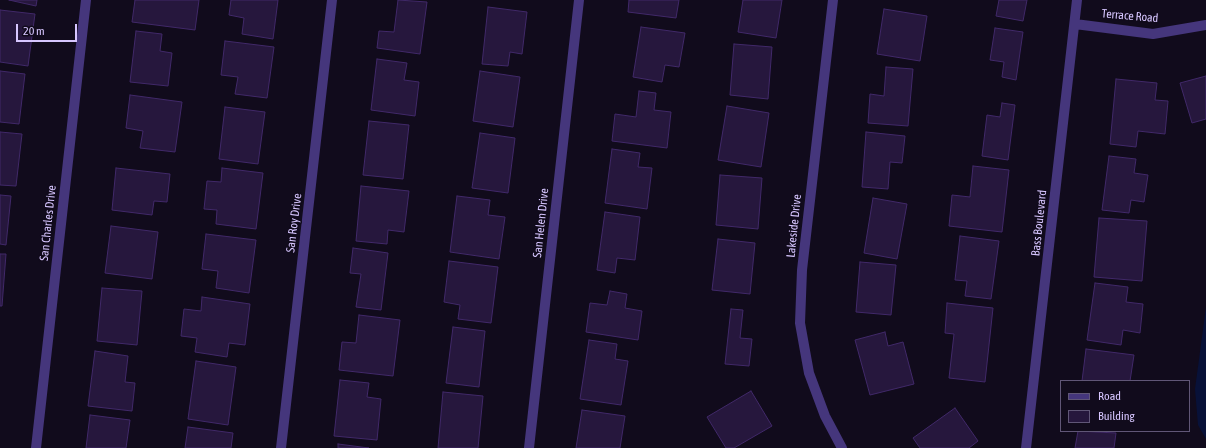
<!DOCTYPE html>
<html>
<head>
<meta charset="utf-8">
<style>
  body { margin:0 }
  #map { position:relative; width:1206px; height:448px; overflow:hidden; background:#110b1c; font-family:"Asap Condensed",sans-serif }
  canvas { display:block }
  .legend { position:absolute; left:1060px; top:380px; width:130px; height:52px; box-sizing:border-box; background:#110b1c; border:1px solid #605677; margin:0; padding:5px 7px; list-style:none; font-size:12px; color:#d7c6ff }
  .legend li { display:flex; align-items:center; gap:8px; height:20px }
  .legend b { width:20px; border:1px solid #605677 }
  .scale { position:absolute; left:16px; top:24px; width:61px; height:18px; box-sizing:border-box; border:2px solid #d7c6ff; border-top:0; padding-left:5px; font-size:12px; line-height:14px; white-space:nowrap; color:#d7c6ff; -webkit-text-stroke:3px #110b1c; paint-order:stroke }
</style>
</head>
<body>
<div id="map">
<canvas width="1206" height="448"></canvas>
<ul class="legend">
<li><b style="height:5px;background:#45367c"></b>Road</li>
<li><b style="height:11px;background:#26173d"></b>Building</li>
</ul>
<div class="scale">20 m</div>
</div>
<script>
const g = document.querySelector('canvas').getContext('2d');
g.lineJoin = 'round';
function paint(path, color) {
  g.fillStyle = color;
  g.fill(path, 'evenodd');
}
function shape(rows) {
  const path = new Path2D();
  for (const r of rows) {
    path.moveTo(r[0], r[1]);
    for (let i = 2; i < r.length; i += 2) path.lineTo(r[i], r[i + 1]);
  }
  return path;
}
function stroke(path, color, width, dash) {
  g.strokeStyle = color;
  g.lineWidth = width;
  g.lineCap = dash ? 'butt' : 'round';
  g.setLineDash(dash || []);
  g.stroke(path);
}
function label(font, color, halo, rows, align = 'center') {
  g.font = font + ' "Asap Condensed",sans-serif';
  g.lineWidth = 3;
  g.setLineDash([]);
  g.textBaseline = 'middle';
  g.strokeStyle = halo;
  g.fillStyle = color;
  for (const [text, x, y, turn = 0] of rows) {
    g.save();
    g.translate(x, y);
    g.rotate((+turn || 0) * Math.PI / 180);
    g.textAlign = isNaN(turn) ? turn : align;
    if (halo) g.strokeText(text, 0, 0);
    g.fillText(text, 0, 0);
    g.restore();
  }
}
paint(shape([
  [1206,307,1206,439,1198,425,1195,389]
]), '#081138');
const building = shape([
  [9,0,37,0,36,6,9,0],
  [135,0,199,0,195,30,132,22,135,0],
  [231,0,278,0,273,39,242,34,244,18,229,15,231,0],
  [398,0,427,2,420,54,377,48,379,31,394,32,398,0],
  [629,0,679,0,676,18,628,12,629,0],
  [743,0,782,0,776,38,738,32,743,0],
  [999,0,1027,0,1023,21,996,16,999,0],
  [488,7,527,12,522,54,510,52,508,66,482,64,488,7],
  [884,9,927,16,920,61,877,54,884,9],
  [0,10,35,14,28,66,0,62,0,10],
  [641,27,685,33,679,67,665,65,662,82,633,77,641,27],
  [995,28,1023,32,1016,80,1002,77,1004,62,990,60,995,28],
  [136,31,162,34,160,51,172,53,168,86,130,82,136,31],
  [225,41,274,47,267,98,235,94,238,77,221,75,225,41],
  [734,44,772,47,768,99,730,95,734,44],
  [377,59,407,63,404,80,419,82,415,116,371,110,377,59],
  [886,67,913,69,908,126,868,123,870,94,884,96,886,67],
  [0,71,25,74,19,124,0,122,0,71],
  [480,71,520,77,513,127,473,121,480,71],
  [1206,76,1206,119,1192,123,1180,83,1206,76],
  [1116,79,1157,83,1155,100,1168,101,1165,134,1138,131,1136,147,1110,144,1116,79],
  [639,91,656,93,654,110,671,112,667,148,612,141,615,114,636,117,639,91],
  [130,95,182,102,175,152,140,148,143,131,126,128,130,95],
  [1002,103,1015,105,1008,160,982,156,987,115,1000,117,1002,103],
  [727,106,769,113,761,167,718,160,727,106],
  [225,107,265,112,258,164,219,159,225,107],
  [369,121,409,125,403,179,363,175,369,121],
  [0,132,22,134,16,186,0,185,0,132],
  [866,132,905,136,902,163,890,162,888,189,862,187,866,132],
  [480,133,515,138,508,193,472,188,480,133],
  [612,149,640,153,638,167,652,168,647,209,605,203,612,149],
  [1109,156,1136,159,1134,173,1148,175,1144,202,1131,200,1129,213,1102,210,1109,156],
  [973,166,1009,170,1002,232,949,226,952,195,970,197,973,166],
  [116,168,170,174,167,202,154,201,152,215,112,210,116,168],
  [222,168,263,173,256,229,216,224,217,210,204,209,207,181,221,182,222,168],
  [720,175,762,178,758,229,716,225,720,175],
  [361,186,409,191,404,232,388,230,387,244,356,241,361,186],
  [0,195,11,196,6,245,0,244,0,195],
  [457,196,490,200,488,215,505,217,499,259,450,252,457,196],
  [873,198,907,204,897,259,864,253,873,198],
  [605,212,640,217,635,260,617,258,615,273,597,270,605,212],
  [1099,218,1147,221,1142,281,1094,277,1099,218],
  [111,226,158,232,152,279,105,273,111,226],
  [206,234,256,240,249,293,216,288,218,271,202,269,206,234],
  [960,236,999,241,991,299,965,296,967,281,955,280,960,236],
  [718,239,755,243,750,294,712,290,718,239],
  [353,248,388,253,381,310,356,307,361,274,350,273,353,248],
  [0,254,6,254,2,306,0,306,0,254],
  [449,261,498,267,491,323,458,319,460,305,444,302,449,261],
  [860,262,896,265,891,315,856,312,860,262],
  [1095,283,1128,287,1126,302,1143,304,1140,333,1123,330,1121,345,1087,340,1095,283],
  [102,288,142,291,137,345,97,341,102,288],
  [610,291,627,294,625,308,642,311,638,340,586,332,590,303,607,305,610,291],
  [202,297,250,304,245,345,229,343,227,357,195,352,197,338,181,336,184,309,201,311,202,297],
  [947,303,993,308,985,382,949,378,954,334,945,333,947,303],
  [731,309,743,310,740,338,752,339,749,366,725,364,731,309],
  [359,315,400,320,393,376,339,370,342,342,356,343,359,315],
  [453,327,485,331,479,387,446,383,453,327],
  [885,332,888,346,903,342,914,384,870,395,855,340,885,332],
  [589,340,617,344,615,359,628,361,621,405,580,399,589,340],
  [1086,349,1134,355,1130,381,1082,381,1086,349],
  [95,351,128,356,125,382,135,383,132,411,88,406,95,351],
  [196,361,236,367,228,425,188,419,196,361],
  [340,380,369,383,367,397,381,399,377,440,334,436,340,380],
  [751,391,772,426,734,448,726,448,707,417,751,391],
  [443,392,483,396,478,448,438,448,443,392],
  [955,408,978,441,969,448,920,448,913,438,955,408],
  [582,410,625,416,620,448,576,448,582,410],
  [90,415,130,420,126,448,86,448,90,415],
  [188,427,233,433,231,448,185,448,188,427],
  [1078,431,1116,433,1114,448,1075,448,1078,431],
  [338,444,369,448,338,448,338,444]
]);
paint(building, '#26173d');
stroke(building, '#412969', 1);
stroke(shape([
  [833,0,802,270,800,323,809,373,825,416,842,448],
  [1075,24,1153,34,1206,25],
  [36,448,86,0],
  [281,448,332,0],
  [529,448,579,0],
  [1026,448,1077,0]
]), '#45367c', 10);
label('12px', '#d7c6ff', '#110b1c', [
  ["Terrace Road",1130,16,5],
  ["San Charles Drive",48,223,-84],
  ["San Roy Drive",294,223,-83],
  ["San Helen Drive",541,223,-84],
  ["Bass Boulevard",1039,223,-84],
  ["Lakeside Drive",794,226,-84]
]);
</script>
</body>
</html>
